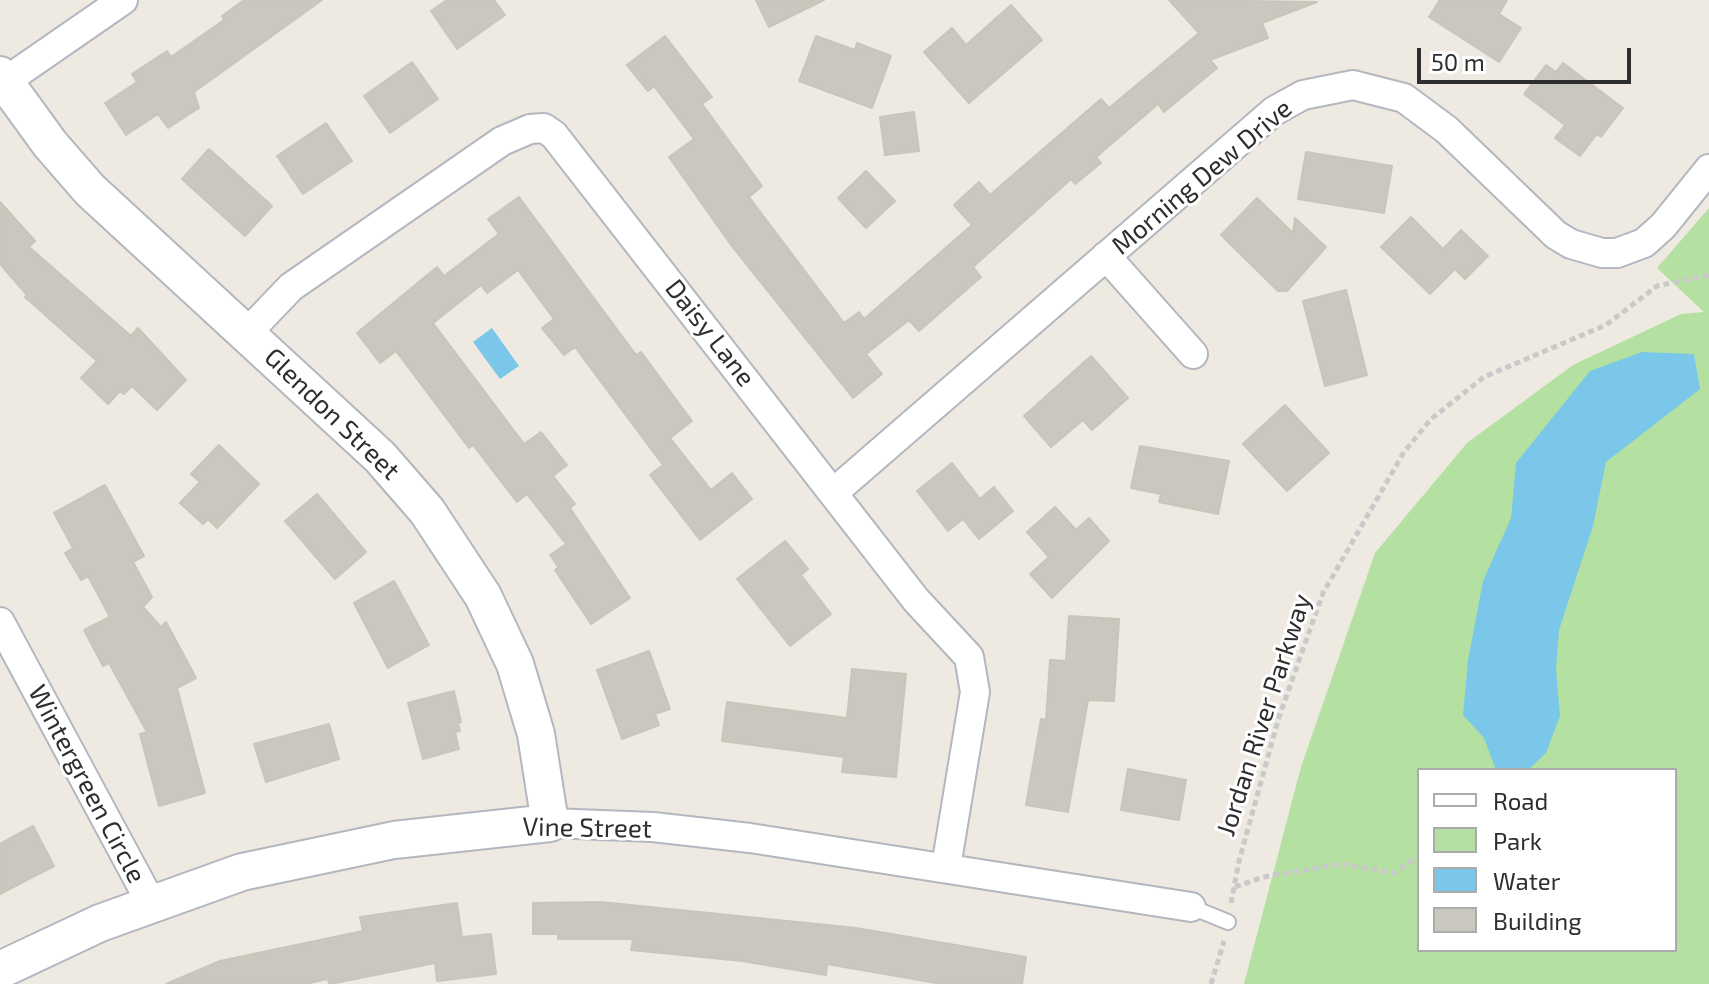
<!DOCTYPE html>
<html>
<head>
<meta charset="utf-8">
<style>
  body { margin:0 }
  #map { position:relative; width:1709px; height:984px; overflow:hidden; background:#eee9e1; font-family:"Exo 2",sans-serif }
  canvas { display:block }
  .legend { position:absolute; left:1417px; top:768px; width:260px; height:184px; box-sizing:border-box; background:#fff; border:2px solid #ababab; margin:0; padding:10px 14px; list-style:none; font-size:24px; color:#2e2e2e }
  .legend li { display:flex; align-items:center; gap:16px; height:40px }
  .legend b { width:40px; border:2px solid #ababab }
  .scale { position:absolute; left:1417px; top:48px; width:214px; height:36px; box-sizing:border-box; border:4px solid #2e2e2e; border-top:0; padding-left:10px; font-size:24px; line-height:28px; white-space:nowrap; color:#2e2e2e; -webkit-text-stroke:6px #fff; paint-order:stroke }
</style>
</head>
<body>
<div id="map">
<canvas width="1709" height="984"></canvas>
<ul class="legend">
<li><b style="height:10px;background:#fff"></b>Road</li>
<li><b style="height:22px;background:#b4e1a1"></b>Park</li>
<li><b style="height:22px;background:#7ac7ea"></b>Water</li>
<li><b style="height:22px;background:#cac7bf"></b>Building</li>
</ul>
<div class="scale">50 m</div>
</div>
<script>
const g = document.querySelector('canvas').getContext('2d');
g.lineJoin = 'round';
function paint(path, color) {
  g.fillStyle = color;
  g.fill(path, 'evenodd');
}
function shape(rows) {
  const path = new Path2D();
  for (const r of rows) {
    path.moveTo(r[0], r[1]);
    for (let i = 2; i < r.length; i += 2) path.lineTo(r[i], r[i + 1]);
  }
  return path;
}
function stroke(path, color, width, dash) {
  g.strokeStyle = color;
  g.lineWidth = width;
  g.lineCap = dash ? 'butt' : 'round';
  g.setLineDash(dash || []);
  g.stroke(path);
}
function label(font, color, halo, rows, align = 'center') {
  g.font = font + ' "Exo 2",sans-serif';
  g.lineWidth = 6;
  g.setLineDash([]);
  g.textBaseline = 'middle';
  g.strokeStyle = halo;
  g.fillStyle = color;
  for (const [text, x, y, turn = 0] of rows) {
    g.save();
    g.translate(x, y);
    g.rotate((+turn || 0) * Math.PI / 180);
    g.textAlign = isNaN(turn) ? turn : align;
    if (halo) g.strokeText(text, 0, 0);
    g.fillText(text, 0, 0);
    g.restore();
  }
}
paint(shape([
  [1709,208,1709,984,1244,984,1301,767,1375,553,1467,443,1573,365,1681,314,1704,312,1657,268],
  [1419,770,1675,770,1675,950,1419,950]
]), '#b4e1a1');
paint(shape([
  [492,328,519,366,500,379,473,342],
  [1642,352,1694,354,1700,389,1606,462,1593,526,1559,630,1556,670,1560,716,1546,753,1528,770,1496,770,1484,738,1463,715,1468,660,1483,581,1511,518,1516,463,1590,371]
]), '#7ac7ea');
const building = shape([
  [244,0,322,0,194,92,199,108,168,128,158,114,126,135,105,103,137,82,132,74,167,51,171,57,224,20,222,16,244,0],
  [447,0,494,0,505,15,457,49,431,11,447,0],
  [756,0,824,0,769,27,756,0],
  [1169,0,1317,2,1262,23,1268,38,1210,60,1217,68,1164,112,1158,104,1096,157,1101,163,1075,184,1071,179,973,267,981,277,919,331,909,320,866,354,882,374,853,398,731,245,669,157,694,139,654,86,648,91,627,65,665,36,712,97,702,104,762,186,749,197,844,323,859,312,864,319,972,225,954,205,979,182,990,195,1101,99,1109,108,1199,33,1169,0],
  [1440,0,1507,0,1499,14,1521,28,1499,62,1429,17,1440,0],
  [1011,5,1042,40,969,103,924,52,952,28,966,45,1011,5],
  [816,36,855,50,857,43,891,56,872,108,799,81,816,36],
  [412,62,438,99,390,133,364,96,412,62],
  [1563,63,1623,108,1601,137,1597,134,1580,156,1555,138,1565,125,1524,94,1546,65,1556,72,1563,63],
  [914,112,919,151,885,155,880,117,914,112],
  [326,123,352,161,303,194,277,156,326,123],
  [209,149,272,206,245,236,182,179,209,149],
  [1306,152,1392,166,1384,213,1298,199,1306,152],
  [866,171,895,201,866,228,838,198,866,171],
  [519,197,636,355,641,352,692,421,670,438,711,490,732,473,752,499,700,540,650,475,663,465,575,347,564,355,542,328,554,319,518,270,487,293,481,285,433,323,524,444,541,432,567,465,553,476,575,504,570,508,630,598,591,624,555,570,559,568,550,555,566,544,527,494,517,502,473,445,469,448,396,351,380,363,357,333,437,267,444,276,499,234,488,219,519,197],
  [1257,198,1293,233,1295,218,1326,247,1287,291,1278,291,1221,235,1257,198],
  [0,202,35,241,29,247,131,336,138,328,186,380,157,410,132,386,124,394,120,391,108,404,81,378,97,361,25,297,27,295,0,264,0,202],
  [1411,217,1443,249,1461,230,1488,256,1465,279,1455,269,1430,294,1381,247,1411,217],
  [1346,290,1367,375,1325,386,1303,301,1346,290],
  [1091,356,1128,398,1092,430,1083,420,1051,447,1024,416,1091,356],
  [1285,405,1329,453,1287,491,1243,444,1285,405],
  [219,445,259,484,217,528,208,519,203,524,180,503,200,482,191,474,219,445],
  [1140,446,1229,461,1218,514,1159,502,1161,494,1131,488,1140,446],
  [952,463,980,499,994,487,1013,511,979,539,963,519,948,531,917,491,952,463],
  [105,485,144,556,133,562,152,597,143,607,161,627,166,622,196,678,177,688,205,793,159,806,140,734,147,732,109,663,103,666,84,630,110,617,88,576,81,580,65,553,73,548,54,513,105,485],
  [317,494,366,552,335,579,285,521,317,494],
  [1055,507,1076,530,1089,518,1109,541,1052,598,1030,574,1049,557,1027,532,1055,507],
  [785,541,808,569,801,575,831,614,790,646,737,579,785,541],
  [394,581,429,645,388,668,354,603,394,581],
  [1069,616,1119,619,1114,701,1088,700,1068,812,1026,805,1041,719,1046,720,1050,660,1066,661,1069,616],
  [649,651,670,709,655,714,659,725,622,739,597,670,649,651],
  [852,669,906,674,896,777,842,772,844,757,722,741,727,702,847,718,852,669],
  [454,691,461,722,458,723,460,731,455,732,459,749,423,759,408,703,454,691],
  [329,724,339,759,266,782,254,744,329,724],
  [1128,769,1186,780,1179,820,1121,810,1128,769],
  [33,826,54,866,0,894,0,844,33,826],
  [601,902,856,928,1026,957,1022,984,942,984,827,964,826,975,742,961,631,950,633,939,558,939,558,934,533,934,533,903,601,902],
  [457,903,462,937,491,934,496,974,437,981,435,963,330,984,327,979,306,984,166,984,220,961,363,931,360,917,457,903]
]);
paint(building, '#cac7bf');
stroke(building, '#cac5ba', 2);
const service = shape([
  [1191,907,1228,922]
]);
const minor = shape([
  [0,85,123,0],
  [1106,256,1193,354],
  [247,333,291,287,502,141,530,129,544,128,554,135,916,600,969,657,975,692,946,867],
  [833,493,1274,111,1303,95,1353,85,1404,98,1447,130,1556,235,1571,244,1602,253,1617,253,1644,243,1663,226,1709,169],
  [0,622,151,903],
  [550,823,653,827,750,838,1191,907]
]);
const tertiary = shape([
  [0,75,50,144,90,190,380,457,427,511,483,596,515,664,536,734,550,823,394,840,242,872,100,923,0,970]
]);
stroke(service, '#b4b6c0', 18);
stroke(minor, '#b4b6c0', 32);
stroke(tertiary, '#b4b6c0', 40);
stroke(shape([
  [1235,887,1263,877,1341,864,1394,873,1419,856],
  [1231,903,1239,861,1279,717,1323,593,1404,452,1431,419,1484,377,1606,325,1657,286,1709,275],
  [1211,984,1224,941]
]), '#c9c9c9', 5, [6, 4]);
stroke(service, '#fff', 14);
stroke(minor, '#fff', 28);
stroke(tertiary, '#fff', 36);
label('26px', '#2e2e2e', '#fff', [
  ["Morning Dew Drive",1202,177,-40],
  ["Daisy Lane",710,333,52],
  ["Glendon Street",332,414,44],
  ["Jordan River Parkway",1264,715,-72],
  ["Wintergreen Circle",87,784,62],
  ["Vine Street",587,828,1]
]);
</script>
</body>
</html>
